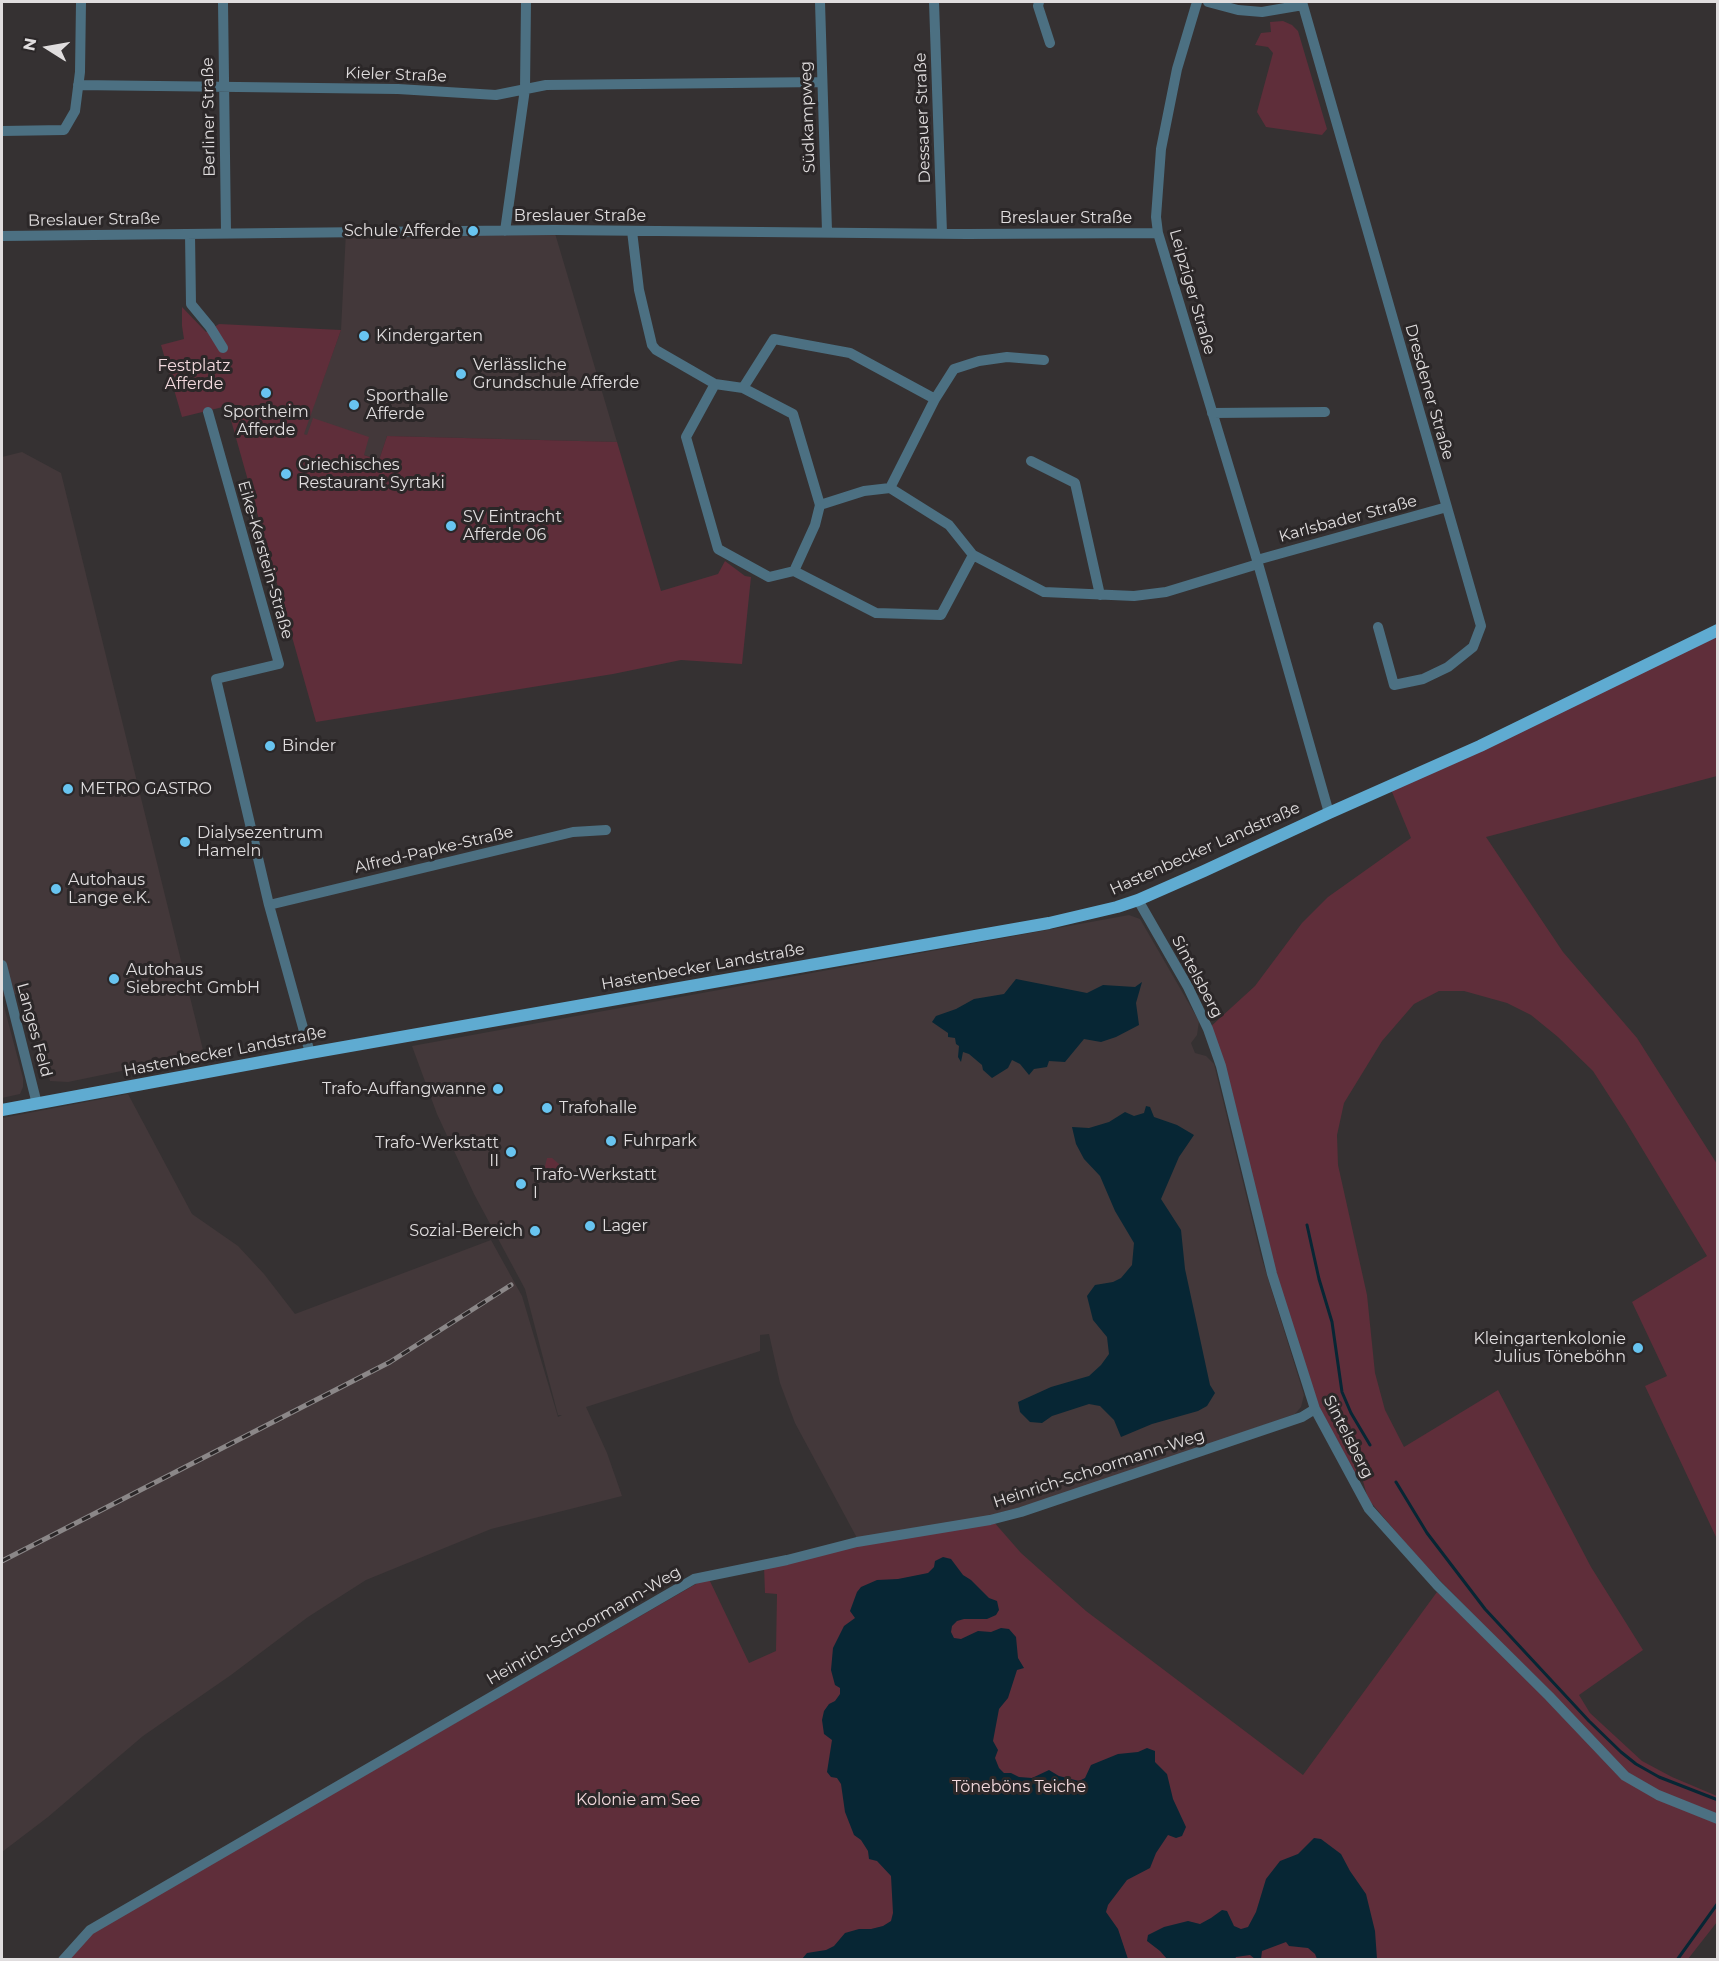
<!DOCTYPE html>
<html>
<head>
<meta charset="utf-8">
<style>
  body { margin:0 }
  #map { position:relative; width:1719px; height:1961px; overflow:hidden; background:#353132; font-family:Montserrat,sans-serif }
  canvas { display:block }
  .frame { position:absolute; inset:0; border:3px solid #e0ddde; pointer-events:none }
  .north { position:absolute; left:18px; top:18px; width:60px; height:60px; -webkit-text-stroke:4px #2b2728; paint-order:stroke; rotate:281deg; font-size:16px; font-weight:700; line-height:24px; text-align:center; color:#e0ddde }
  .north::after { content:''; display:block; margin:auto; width:21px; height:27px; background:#e0ddde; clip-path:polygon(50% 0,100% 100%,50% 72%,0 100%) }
</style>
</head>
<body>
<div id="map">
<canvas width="1719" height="1961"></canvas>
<div class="frame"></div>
<div class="north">N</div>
</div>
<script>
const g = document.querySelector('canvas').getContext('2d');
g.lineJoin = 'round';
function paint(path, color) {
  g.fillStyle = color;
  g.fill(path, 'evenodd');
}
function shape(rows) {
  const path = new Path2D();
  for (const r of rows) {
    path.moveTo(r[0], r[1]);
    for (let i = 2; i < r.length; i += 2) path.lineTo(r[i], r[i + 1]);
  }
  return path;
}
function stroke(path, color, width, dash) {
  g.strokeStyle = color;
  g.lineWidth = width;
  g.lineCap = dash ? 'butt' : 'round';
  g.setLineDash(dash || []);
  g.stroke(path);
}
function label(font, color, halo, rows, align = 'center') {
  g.font = font + ' Montserrat,sans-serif';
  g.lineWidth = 6;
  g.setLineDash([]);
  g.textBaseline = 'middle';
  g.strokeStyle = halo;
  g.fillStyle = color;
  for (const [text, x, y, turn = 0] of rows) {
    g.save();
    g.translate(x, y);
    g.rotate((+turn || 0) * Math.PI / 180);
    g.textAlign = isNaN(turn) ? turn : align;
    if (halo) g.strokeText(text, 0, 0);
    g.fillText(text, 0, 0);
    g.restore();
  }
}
paint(shape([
  [554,230,617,442,387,436,379,460,303,434,341,330,346,231],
  [22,452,61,473,204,1054,68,1082,50,1081,27,992,2,997,2,457],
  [1129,915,1140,919,1199,1021,1197,1035,1191,1043,1195,1053,1206,1056,1214,1064,1261,1256,1304,1395,1301,1407,1295,1414,1083,1489,978,1519,857,1538,795,1423,780,1383,769,1334,760,1335,760,1351,586,1407,607,1453,622,1496,491,1529,366,1580,308,1617,231,1675,143,1736,48,1817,2,1852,2,1118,128,1094,192,1214,238,1246,264,1274,295,1314,491,1240,522,1296,558,1417,562,1415,558,1415,525,1289,474,1194,437,1114,412,1046],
  [2,999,23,1078,23,1087,20,1094,2,1098]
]), '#43383a');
paint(shape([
  [1283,21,1292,25,1298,31,1327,129,1322,135,1266,127,1257,112,1273,53,1268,47,1255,45,1261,33,1271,32,1270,22],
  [182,307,206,332,219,324,341,330,304,434,307,435,313,418,369,437,364,455,379,460,387,436,617,442,661,591,718,574,725,561,745,576,751,577,742,664,681,660,613,674,316,722,227,406,182,417,161,345,184,339,182,326],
  [1717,630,1717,776,1486,837,1563,952,1637,1038,1717,1164,1717,1539,1645,1386,1667,1376,1632,1302,1707,1256,1626,1122,1593,1071,1558,1037,1531,1015,1507,1003,1464,991,1439,991,1414,1004,1382,1041,1344,1103,1337,1135,1338,1165,1367,1295,1375,1373,1385,1410,1404,1447,1498,1390,1591,1567,1643,1650,1579,1695,1590,1713,1642,1761,1672,1777,1717,1796,1717,1815,1660,1792,1627,1772,1420,1560,1368,1499,1363,1481,1354,1476,1318,1405,1272,1274,1208,1029,1255,986,1302,923,1328,897,1411,838,1390,787],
  [547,1158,552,1158,559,1164,561,1171,557,1183,551,1181,547,1174,545,1166],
  [993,1521,1021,1553,1086,1611,1303,1775,1437,1592,1540,1693,1622,1779,1717,1823,1717,1922,1688,1959,69,1960,91,1933,708,1577,749,1663,776,1651,777,1594,765,1593,764,1566,861,1545]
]), '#5f2e3a');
paint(shape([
  [1016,979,1087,993,1103,985,1135,987,1142,982,1136,1003,1139,1025,1116,1037,1101,1042,1084,1039,1065,1062,1049,1061,1047,1067,1034,1069,1029,1075,1020,1064,1012,1060,1008,1068,992,1078,983,1070,982,1065,969,1054,963,1052,961,1062,958,1057,959,1046,956,1044,955,1038,948,1037,948,1033,932,1022,936,1016,956,1009,974,999,1004,994],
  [1146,1106,1150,1107,1154,1117,1177,1125,1194,1135,1179,1157,1161,1199,1181,1230,1185,1269,1210,1385,1215,1393,1207,1406,1198,1411,1152,1424,1121,1437,1114,1420,1100,1406,1089,1404,1052,1416,1042,1423,1030,1422,1020,1412,1018,1402,1051,1387,1089,1376,1101,1365,1109,1354,1107,1337,1093,1320,1087,1296,1095,1285,1113,1282,1121,1278,1132,1265,1134,1243,1115,1211,1100,1176,1084,1159,1076,1144,1072,1127,1089,1128,1109,1122,1125,1112,1134,1116,1144,1113],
  [943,1557,951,1559,963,1575,971,1580,989,1598,997,1601,999,1610,996,1615,987,1619,964,1619,957,1621,952,1626,951,1632,954,1638,961,1639,978,1631,991,1632,1001,1628,1009,1629,1016,1637,1018,1658,1024,1668,1017,1670,1008,1698,999,1709,993,1741,998,1750,995,1758,999,1768,1004,1773,1011,1773,1019,1777,1032,1778,1049,1770,1059,1776,1079,1781,1085,1778,1091,1765,1118,1754,1138,1752,1147,1748,1155,1751,1155,1762,1167,1774,1173,1799,1186,1827,1182,1836,1176,1838,1168,1835,1156,1853,1150,1868,1127,1880,1108,1905,1106,1912,1118,1929,1128,1959,802,1959,807,1953,826,1950,834,1946,845,1933,859,1929,871,1929,883,1926,891,1921,893,1913,891,1876,877,1861,869,1859,868,1851,861,1840,854,1835,845,1812,841,1784,837,1778,831,1777,827,1772,832,1740,824,1734,822,1720,824,1711,829,1704,835,1701,840,1694,840,1688,835,1685,831,1670,833,1648,844,1626,855,1618,850,1611,857,1592,861,1587,877,1580,898,1579,928,1573,934,1567,935,1561],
  [1314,1838,1321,1839,1341,1854,1350,1871,1366,1894,1375,1931,1377,1959,1317,1959,1315,1954,1308,1948,1289,1946,1286,1942,1262,1951,1261,1959,1255,1959,1250,1955,1236,1957,1235,1959,1167,1959,1160,1951,1147,1941,1148,1935,1164,1927,1188,1921,1200,1924,1211,1918,1222,1910,1227,1911,1234,1926,1241,1929,1248,1927,1256,1912,1266,1879,1280,1861,1298,1854]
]), '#072634');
stroke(shape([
  [1307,1225,1319,1279,1332,1322,1342,1392,1351,1413,1370,1445],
  [1396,1482,1427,1533,1485,1609,1589,1721,1621,1752,1636,1764,1659,1777,1718,1800],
  [1677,1960,1718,1903]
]), '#072634', 3);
stroke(shape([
  [223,2,226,232],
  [820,2,827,231],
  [934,2,942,233],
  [1039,2,1038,6,1050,43],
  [1197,2,1177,69,1161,149,1156,217,1158,233,1257,560,1329,813],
  [1208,2,1238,10,1262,12,1303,5],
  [1302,2,1481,626,1473,647,1448,667,1423,679,1394,685,1378,627],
  [78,85,398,89,496,95,546,85,822,82],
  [2,131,64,130,75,111,80,72,81,2],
  [505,231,525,89,526,2],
  [632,231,639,290,652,345,656,350,715,384,743,388,793,414,820,505,864,491,890,488,949,525,973,555,1044,592,1134,596,1166,592,1258,564],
  [190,234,191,304,210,327,223,348],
  [2,236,554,230,967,234,1158,233],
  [715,384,686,437,718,549,769,577,794,571,876,613,941,615,973,555],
  [743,388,774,339,850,353,935,399],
  [208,412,279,664,216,679,269,905,310,1053],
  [1212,413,1325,412],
  [1031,461,1075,483,1100,595],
  [890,488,935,399,954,369,979,361,1007,357,1044,360],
  [1257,560,1447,507],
  [794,571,815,525,820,505],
  [1138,900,1188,987,1208,1029,1221,1066,1272,1274,1315,1409,1369,1509,1437,1585,1549,1696,1625,1776,1658,1795,1718,1819],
  [269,905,573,832,606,830],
  [2,965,37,1104],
  [63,1960,90,1930,694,1579,787,1560,857,1542,990,1520,1021,1512,1302,1417,1315,1409]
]), '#4c7082', 10);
stroke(shape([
  [2,1110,310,1053,1049,923,1117,907,1138,900,1204,871,1329,813,1480,746,1718,630]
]), '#5fabd1', 12);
const rail = shape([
  [2,1561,390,1362,511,1285]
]);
stroke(rail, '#8b8788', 5);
stroke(rail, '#2b2728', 3, [9]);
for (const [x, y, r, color] of [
  [473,231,6,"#68c4f0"],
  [364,336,6,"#68c4f0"],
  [461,374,6,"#68c4f0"],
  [266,393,6,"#68c4f0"],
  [354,405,6,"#68c4f0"],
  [286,474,6,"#68c4f0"],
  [451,526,6,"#68c4f0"],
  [270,746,6,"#68c4f0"],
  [68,789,6,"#68c4f0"],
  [185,842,6,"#68c4f0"],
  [56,889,6,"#68c4f0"],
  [114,979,6,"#68c4f0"],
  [498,1089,6,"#68c4f0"],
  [547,1108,6,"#68c4f0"],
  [611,1141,6,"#68c4f0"],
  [511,1152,6,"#68c4f0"],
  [521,1184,6,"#68c4f0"],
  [590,1226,6,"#68c4f0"],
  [535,1231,6,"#68c4f0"],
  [1638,1348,6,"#68c4f0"]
]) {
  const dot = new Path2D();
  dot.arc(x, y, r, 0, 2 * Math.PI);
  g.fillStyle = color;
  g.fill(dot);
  stroke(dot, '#2b2728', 2);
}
label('16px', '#e0ddde', '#2b2728', [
  ["Kieler Straße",396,75,2],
  ["Berliner Straße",209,117,-91],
  ["Südkampweg",808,117,-92],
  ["Dessauer Straße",923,118,-92],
  ["Breslauer Straße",580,216],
  ["Breslauer Straße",1066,218],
  ["Breslauer Straße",94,220,-1],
  ["Leipziger Straße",1192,292,74],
  ["Dresdener Straße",1429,392,74],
  ["Karlsbader Straße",1348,519,-15],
  ["Eike-Kerstein-Straße",265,560,74],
  ["Hastenbecker Landstraße",1205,849,-24],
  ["Alfred-Papke-Straße",434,850,-13],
  ["Hastenbecker Landstraße",703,967,-10],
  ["Sintelsberg",1197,977,62],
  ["Langes Feld",34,1030,75],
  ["Hastenbecker Landstraße",225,1052,-11],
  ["Sintelsberg",1348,1437,63],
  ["Heinrich-Schoormann-Weg",1099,1469,-18],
  ["Heinrich-Schoormann-Weg",584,1626,-30]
]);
label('16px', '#e0ddde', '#2b2728', [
  ["Schule Afferde",461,231,"right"],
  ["Kindergarten",376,336],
  ["Verlässliche",473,365],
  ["Grundschule Afferde",473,383],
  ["Sporthalle",366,396],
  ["Afferde",366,414],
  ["Sportheim",266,412,"center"],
  ["Afferde",266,430,"center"],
  ["Griechisches",298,465],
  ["Restaurant Syrtaki",298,483],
  ["SV Eintracht",463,517],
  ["Afferde 06",463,535],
  ["Binder",282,746],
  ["METRO GASTRO",80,789],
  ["Dialysezentrum",197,833],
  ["Hameln",197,851],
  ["Autohaus",68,880],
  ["Lange e.K.",68,898],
  ["Autohaus",126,970],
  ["Siebrecht GmbH",126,988],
  ["Trafo-Auffangwanne",486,1089,"right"],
  ["Trafohalle",559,1108],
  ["Fuhrpark",623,1141],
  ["Trafo-Werkstatt",499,1143,"right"],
  ["II",499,1161,"right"],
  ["Trafo-Werkstatt",533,1175],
  ["I",533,1193],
  ["Lager",602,1226],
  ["Sozial-Bereich",523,1231,"right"],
  ["Kleingartenkolonie",1626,1339,"right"],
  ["Julius Töneböhn",1626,1357,"right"]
], 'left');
label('16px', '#f2d9dd', '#2b2728', [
  ["Festplatz",194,366],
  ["Afferde",194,384],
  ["Töneböns Teiche",1019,1787],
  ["Kolonie am See",638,1800]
]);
</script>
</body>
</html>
